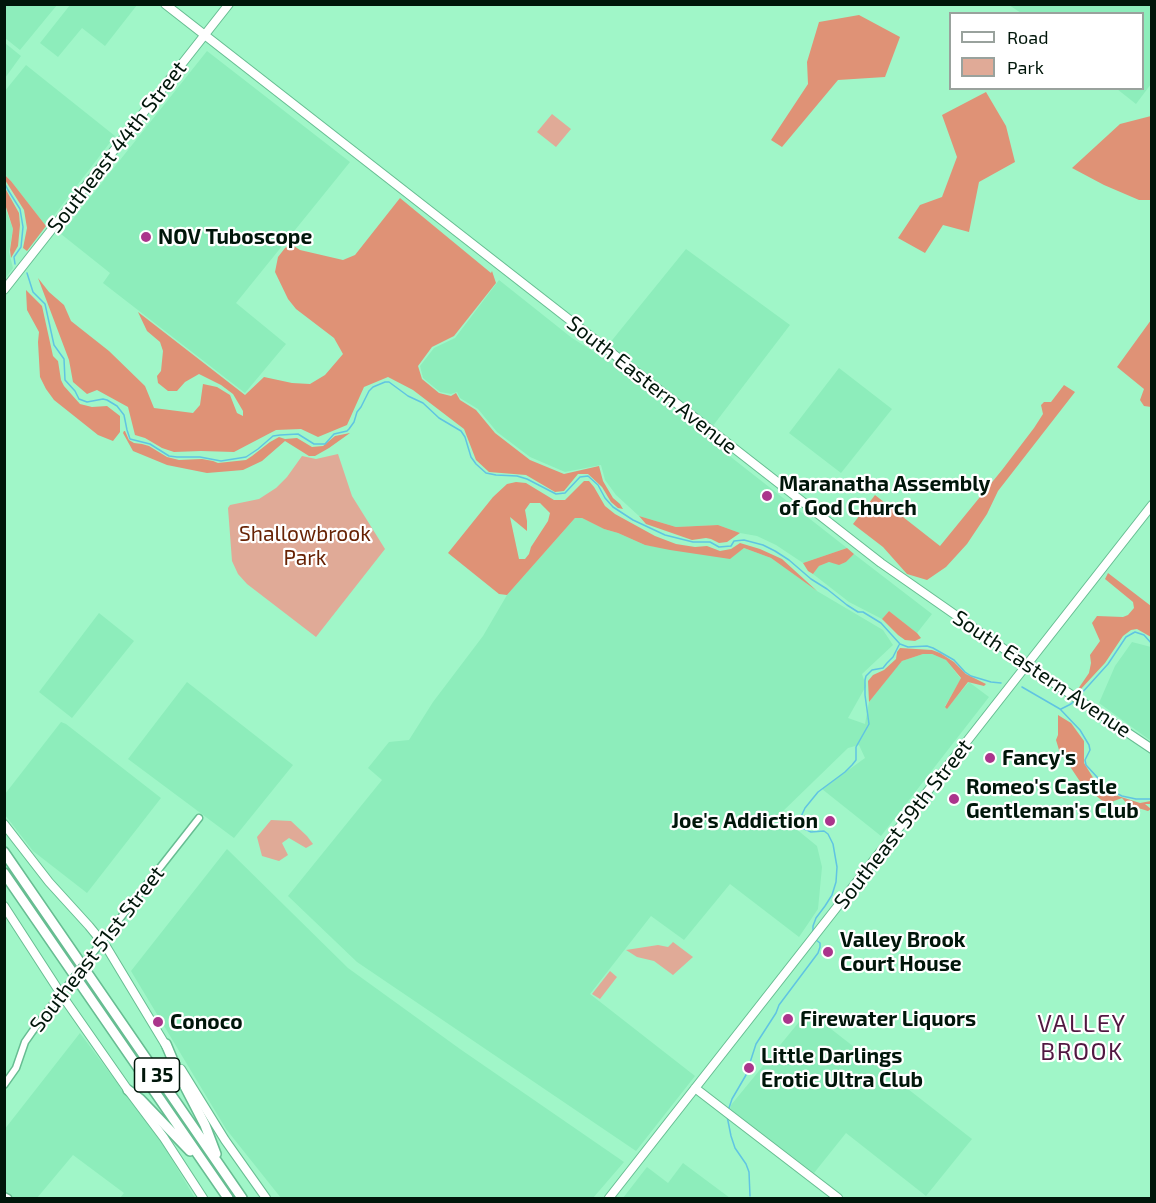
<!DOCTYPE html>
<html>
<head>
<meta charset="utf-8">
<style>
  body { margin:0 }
  #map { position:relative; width:1156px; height:1203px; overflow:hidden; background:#a0f6c8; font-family:"Exo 2",sans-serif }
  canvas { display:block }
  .frame { position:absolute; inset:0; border:6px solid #00160a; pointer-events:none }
  .legend { position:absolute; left:949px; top:12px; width:195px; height:78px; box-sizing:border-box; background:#fff; border:2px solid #99a29d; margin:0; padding:8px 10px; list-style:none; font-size:18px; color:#00160a }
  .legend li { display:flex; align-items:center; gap:12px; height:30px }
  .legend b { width:30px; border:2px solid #99a29d }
</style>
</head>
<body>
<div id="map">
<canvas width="1156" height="1203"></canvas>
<div class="frame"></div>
<ul class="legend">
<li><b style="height:8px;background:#fff"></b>Road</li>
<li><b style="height:16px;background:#e0aa97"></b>Park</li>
</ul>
</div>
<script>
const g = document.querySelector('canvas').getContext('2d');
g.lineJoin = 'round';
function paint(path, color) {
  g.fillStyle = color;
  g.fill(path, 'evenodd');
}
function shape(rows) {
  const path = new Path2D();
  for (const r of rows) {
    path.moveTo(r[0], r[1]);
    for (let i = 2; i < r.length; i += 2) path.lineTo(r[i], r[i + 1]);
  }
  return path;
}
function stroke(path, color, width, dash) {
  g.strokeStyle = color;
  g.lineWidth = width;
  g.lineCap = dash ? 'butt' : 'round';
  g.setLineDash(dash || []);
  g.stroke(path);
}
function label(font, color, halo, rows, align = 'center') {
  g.font = font + ' "Exo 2",sans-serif';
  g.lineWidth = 4.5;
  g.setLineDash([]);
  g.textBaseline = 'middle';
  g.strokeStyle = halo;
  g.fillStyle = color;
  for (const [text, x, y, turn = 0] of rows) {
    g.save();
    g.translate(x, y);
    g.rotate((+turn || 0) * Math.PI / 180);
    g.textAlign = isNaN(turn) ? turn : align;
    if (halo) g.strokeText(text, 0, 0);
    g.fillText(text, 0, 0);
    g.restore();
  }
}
paint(shape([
  [4,5,5,4,57,5,20,50,5,38],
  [70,5,70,4,137,5,105,46,82,28,58,57,40,43],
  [1009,5,1151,5,1151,84,1136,104,1117,89,1142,88,1142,14,1021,13],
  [5,43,21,56,5,78],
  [207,51,350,162,236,303,286,344,245,393,103,283,110,273,61,234],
  [26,65,115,136,46,226,11,181,5,174,4,92],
  [4,204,13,229,9,252,13,268,5,279],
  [686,249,790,325,712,427,609,344],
  [499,280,572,338,607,360,847,548,803,563,776,545,757,536,740,533,718,525,676,527,639,516,616,495,605,480,601,465,565,472,530,457,497,432,478,409,460,398,457,392,451,394,440,392,423,378,420,366,434,348,455,338],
  [839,368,892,409,841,473,789,433],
  [575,518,582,518,604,529,618,533,645,545,730,558,744,548,771,558,817,591,883,630,893,645,862,674,866,686,848,718,865,724,869,702,896,668,902,661,923,654,932,654,946,660,961,679,945,706,947,708,969,682,989,697,881,836,822,789,865,758,859,745,848,748,779,815,817,846,822,867,818,909,799,937,730,884,684,940,651,916,590,994,695,1076,636,1151,357,962,288,896,382,780,368,768,389,742,409,740,433,702,483,636,507,595],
  [854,554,932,614,917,633,889,611,882,619,849,602,813,574,819,566,829,562,840,564,846,562],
  [99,613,134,641,72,718,39,692],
  [1132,642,1151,647,1151,741,1099,703,1115,666],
  [187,682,293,765,234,838,128,759],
  [61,722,66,724,161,798,87,893,33,851,5,815,5,794],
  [227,849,348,968,460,1049,624,1162,593,1198,281,1198,226,1129,131,971],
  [808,1011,972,1139,926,1196,846,1133,814,1173,730,1109,731,1105],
  [80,1033,162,1143,195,1198,120,1198,124,1193,73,1155,37,1198,13,1198,5,1192,4,1130],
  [683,1163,730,1198,623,1198,647,1167,668,1183]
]), '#8dedbb');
paint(shape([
  [552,114,571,129,556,147,537,132],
  [338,454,352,496,385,549,316,637,247,584,238,574,232,561,228,508,230,505,259,499,276,488,287,477,302,456,316,459],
  [271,820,291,821,307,836,313,844,306,848,289,838,282,843,288,855,279,861,262,856,257,837],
  [673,942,693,957,673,975,654,961,637,957,626,950,658,945,668,947],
  [610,971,617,977,600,999,592,994]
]), '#e0aa97');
paint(shape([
  [859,15,900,37,885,77,838,80,782,147,771,140,808,84,807,62,819,22],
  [986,92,1006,126,1015,162,979,182,969,232,943,225,925,253,898,238,920,205,942,197,957,157,942,115],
  [1151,116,1151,200,1139,200,1104,185,1072,168,1120,124],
  [4,174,11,181,46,226,27,251,23,248,27,228,24,210,5,180],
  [5,188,19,213,20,225,18,246,11,258,10,250,13,229,5,204],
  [400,198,491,273,492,271,496,283,454,336,432,347,418,366,422,379,439,393,451,396,456,393,460,400,476,410,495,433,530,460,564,474,599,466,603,481,613,498,620,504,623,509,618,508,611,502,602,487,588,474,578,474,564,491,555,492,526,475,489,472,476,460,464,429,413,390,388,377,364,387,347,425,318,437,301,429,276,430,234,452,201,451,174,452,162,448,145,438,135,435,128,407,97,390,87,394,73,382,69,360,38,278,49,292,64,305,71,321,109,351,145,386,154,408,193,413,200,405,203,384,217,387,230,395,237,413,243,416,243,411,233,394,221,385,199,374,185,382,177,391,168,391,158,383,157,376,161,371,163,351,160,342,147,331,138,312,245,395,264,377,292,383,310,384,325,375,343,354,334,338,296,309,288,299,275,272,278,257,285,248,291,244,300,250,343,260,355,255],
  [26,290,42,306,53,356,58,361,61,380,64,386,80,404,92,407,107,406,120,416,120,432,113,441,98,435,54,400,46,389,40,377,38,342,39,332,27,310],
  [1151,320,1151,407,1144,406,1140,400,1144,389,1117,367],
  [1064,385,1075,392,998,491,987,514,967,544,946,567,927,580,907,574,883,547,853,524,875,495,940,546,1002,470,1034,428,1043,414,1041,405,1044,402,1051,402],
  [124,431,125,431,129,440,134,443,142,444,149,446,167,457,179,460,202,459,213,461,218,463,246,460,252,456,270,442,279,437,285,439,297,438,312,447,323,446,335,436,350,433,329,448,315,456,309,456,285,441,262,461,243,470,207,473,167,465,133,451,123,433],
  [584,481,589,481,594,487,605,506,615,514,655,536,676,544,695,547,707,546,720,551,731,549,740,543,760,549,782,559,817,591,771,558,744,548,730,559,670,550,645,545,618,533,604,529,582,518,575,518,507,595,499,594,448,553,493,497,507,484,516,482,526,483,554,500,565,500],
  [530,503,540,503,550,513,548,521,531,547,529,554,525,559,519,559,510,517,527,531,527,521,525,510],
  [639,516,676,527,718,525,740,533,727,542,719,543,711,539,706,538,692,540,646,524],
  [847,548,854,554,846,562,839,565,829,562,819,566,813,574,808,571,803,563],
  [1108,573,1151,606,1151,637,1137,629,1131,630,1123,636,1105,663,1080,690,1078,689,1089,673,1091,663,1090,655,1100,641,1092,623,1097,616,1123,617,1128,615,1134,608,1133,602,1105,579],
  [889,611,917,633,921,638,915,641,905,640,898,635,882,619],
  [900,648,932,650,940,653,954,662,966,674,986,684,984,686,968,682,947,709,945,707,961,678,946,660,932,654,923,654,902,661,869,702,868,681,873,675,884,670,896,659,897,652],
  [1058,715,1071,723,1084,741,1084,763,1097,784,1107,792,1118,796,1140,803,1151,801,1151,804,1145,804,1151,809,1148,811,1128,805,1122,798,1106,804,1081,783,1059,750,1056,740,1058,735]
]), '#df9276');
stroke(shape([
  [4,182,8,190,20,209,23,227,21,247,14,257,15,264],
  [27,273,33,292,45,304,54,345,64,359,65,380,75,391,79,399,87,402,103,399,107,400,117,406,124,415,127,430,130,439,150,444,169,456,177,457,200,457,221,461,246,457,258,449,273,436,280,435,298,434,314,444,325,444,334,434,347,431,349,429,354,422,357,412,361,407,369,391,373,387,385,382,389,382,408,396,423,403,439,418,461,431,465,437,471,457,476,464,486,473,496,475,517,476,527,479,556,494,565,493,580,477,588,476,598,485,605,498,613,507,633,520,665,535,693,542,710,542,719,547,731,546,734,541,744,540,763,545,775,551,789,560,811,579,827,589,847,605,858,612,863,612,881,623,900,644,908,647,927,646,933,648,954,660,965,672,971,676,991,682,1001,683],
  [1022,687,1060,709,1080,730,1089,745,1090,750,1085,760,1086,765,1097,777,1104,787,1122,796,1136,799,1152,799],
  [1080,695,1108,664,1126,637,1135,632,1144,635,1152,644],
  [1061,709,1071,704,1074,701],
  [813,933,813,926,816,918,825,906,832,895,836,882,837,867,833,844,828,834,824,831,811,832,807,830,801,828,799,821,805,808,818,792,845,772,852,765,856,760,856,747,869,724,865,695,865,680,866,676,872,670,883,668,887,663,893,657,899,645],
  [728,1111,732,1099,746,1075,756,1044,776,1013,779,1005,818,953,820,947,820,943,816,940],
  [727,1116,731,1136,735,1148,746,1164,749,1172,750,1196]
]), '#60c4e2', 1.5);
const minor = shape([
  [89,958,199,818],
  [4,1085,16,1068,25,1042,32,1032,62,992],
  [4,1196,8,1198]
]);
const major = shape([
  [165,4,881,563,1027,665,1152,749],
  [4,290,229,4],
  [4,824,49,882,89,926,107,948,168,1049],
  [4,906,61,994,128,1090,164,1138,203,1198],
  [181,1069,225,1140,266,1198],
  [695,1088,838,1198],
  [609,1198,1152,505]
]);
const highway = shape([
  [4,852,242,1198],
  [4,873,228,1198],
  [166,1044,179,1075,205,1125,216,1154],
  [128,1090,140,1099,190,1151]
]);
stroke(minor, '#67bd92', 9);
stroke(major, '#67bd92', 10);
stroke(highway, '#67bd92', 12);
stroke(minor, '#fff', 6);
stroke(major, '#fff', 8);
stroke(highway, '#fff', 9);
const minorBridge = shape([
  [65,989,89,958]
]);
stroke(minorBridge, '#67bd92', 9, []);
stroke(minorBridge, '#fff', 6);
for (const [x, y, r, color] of [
  [146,237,6,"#ab358c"],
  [767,496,6,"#ab358c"],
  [990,758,6,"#ab358c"],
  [954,799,6,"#ab358c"],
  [830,821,6,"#ab358c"],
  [828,952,6,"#ab358c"],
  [788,1019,6,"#ab358c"],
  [158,1022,6,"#ab358c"],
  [749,1068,6,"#ab358c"]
]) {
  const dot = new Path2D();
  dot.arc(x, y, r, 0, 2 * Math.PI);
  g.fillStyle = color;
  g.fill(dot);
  stroke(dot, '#fff', 2);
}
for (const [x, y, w] of [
  [157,1075,45]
]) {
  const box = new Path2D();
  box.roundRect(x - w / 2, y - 17, w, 34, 4.5);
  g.fillStyle = '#fff';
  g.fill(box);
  stroke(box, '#00160a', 1.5);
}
label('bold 20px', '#00160a', null, [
  ["I 35",157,1075]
]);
label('21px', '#00160a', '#fff', [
  ["Southeast 44th Street",117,147,-52],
  ["South Eastern Avenue",652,385,38],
  ["South Eastern Avenue",1042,674,34],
  ["Southeast 59th Street",903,824,-52],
  ["Southeast 51st Street",97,949,-52]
]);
label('bold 21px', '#00160a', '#fff', [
  ["NOV Tuboscope",158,237],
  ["Maranatha Assembly",779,484],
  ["of God Church",779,508],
  ["Fancy's",1002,758],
  ["Romeo's Castle",966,787],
  ["Gentleman's Club",966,811],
  ["Joe's Addiction",818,821,"right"],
  ["Valley Brook",840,940],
  ["Court House",840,964],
  ["Firewater Liquors",800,1019],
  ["Conoco",170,1022],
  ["Little Darlings",761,1056],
  ["Erotic Ultra Club",761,1080]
], 'left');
label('21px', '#672204', '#fff', [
  ["Shallowbrook",305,534],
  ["Park",305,558]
]);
g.letterSpacing = '1.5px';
label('24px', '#511841', '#fff', [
  ["VALLEY",1082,1024],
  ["BROOK",1082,1052]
]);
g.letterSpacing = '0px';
</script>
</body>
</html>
